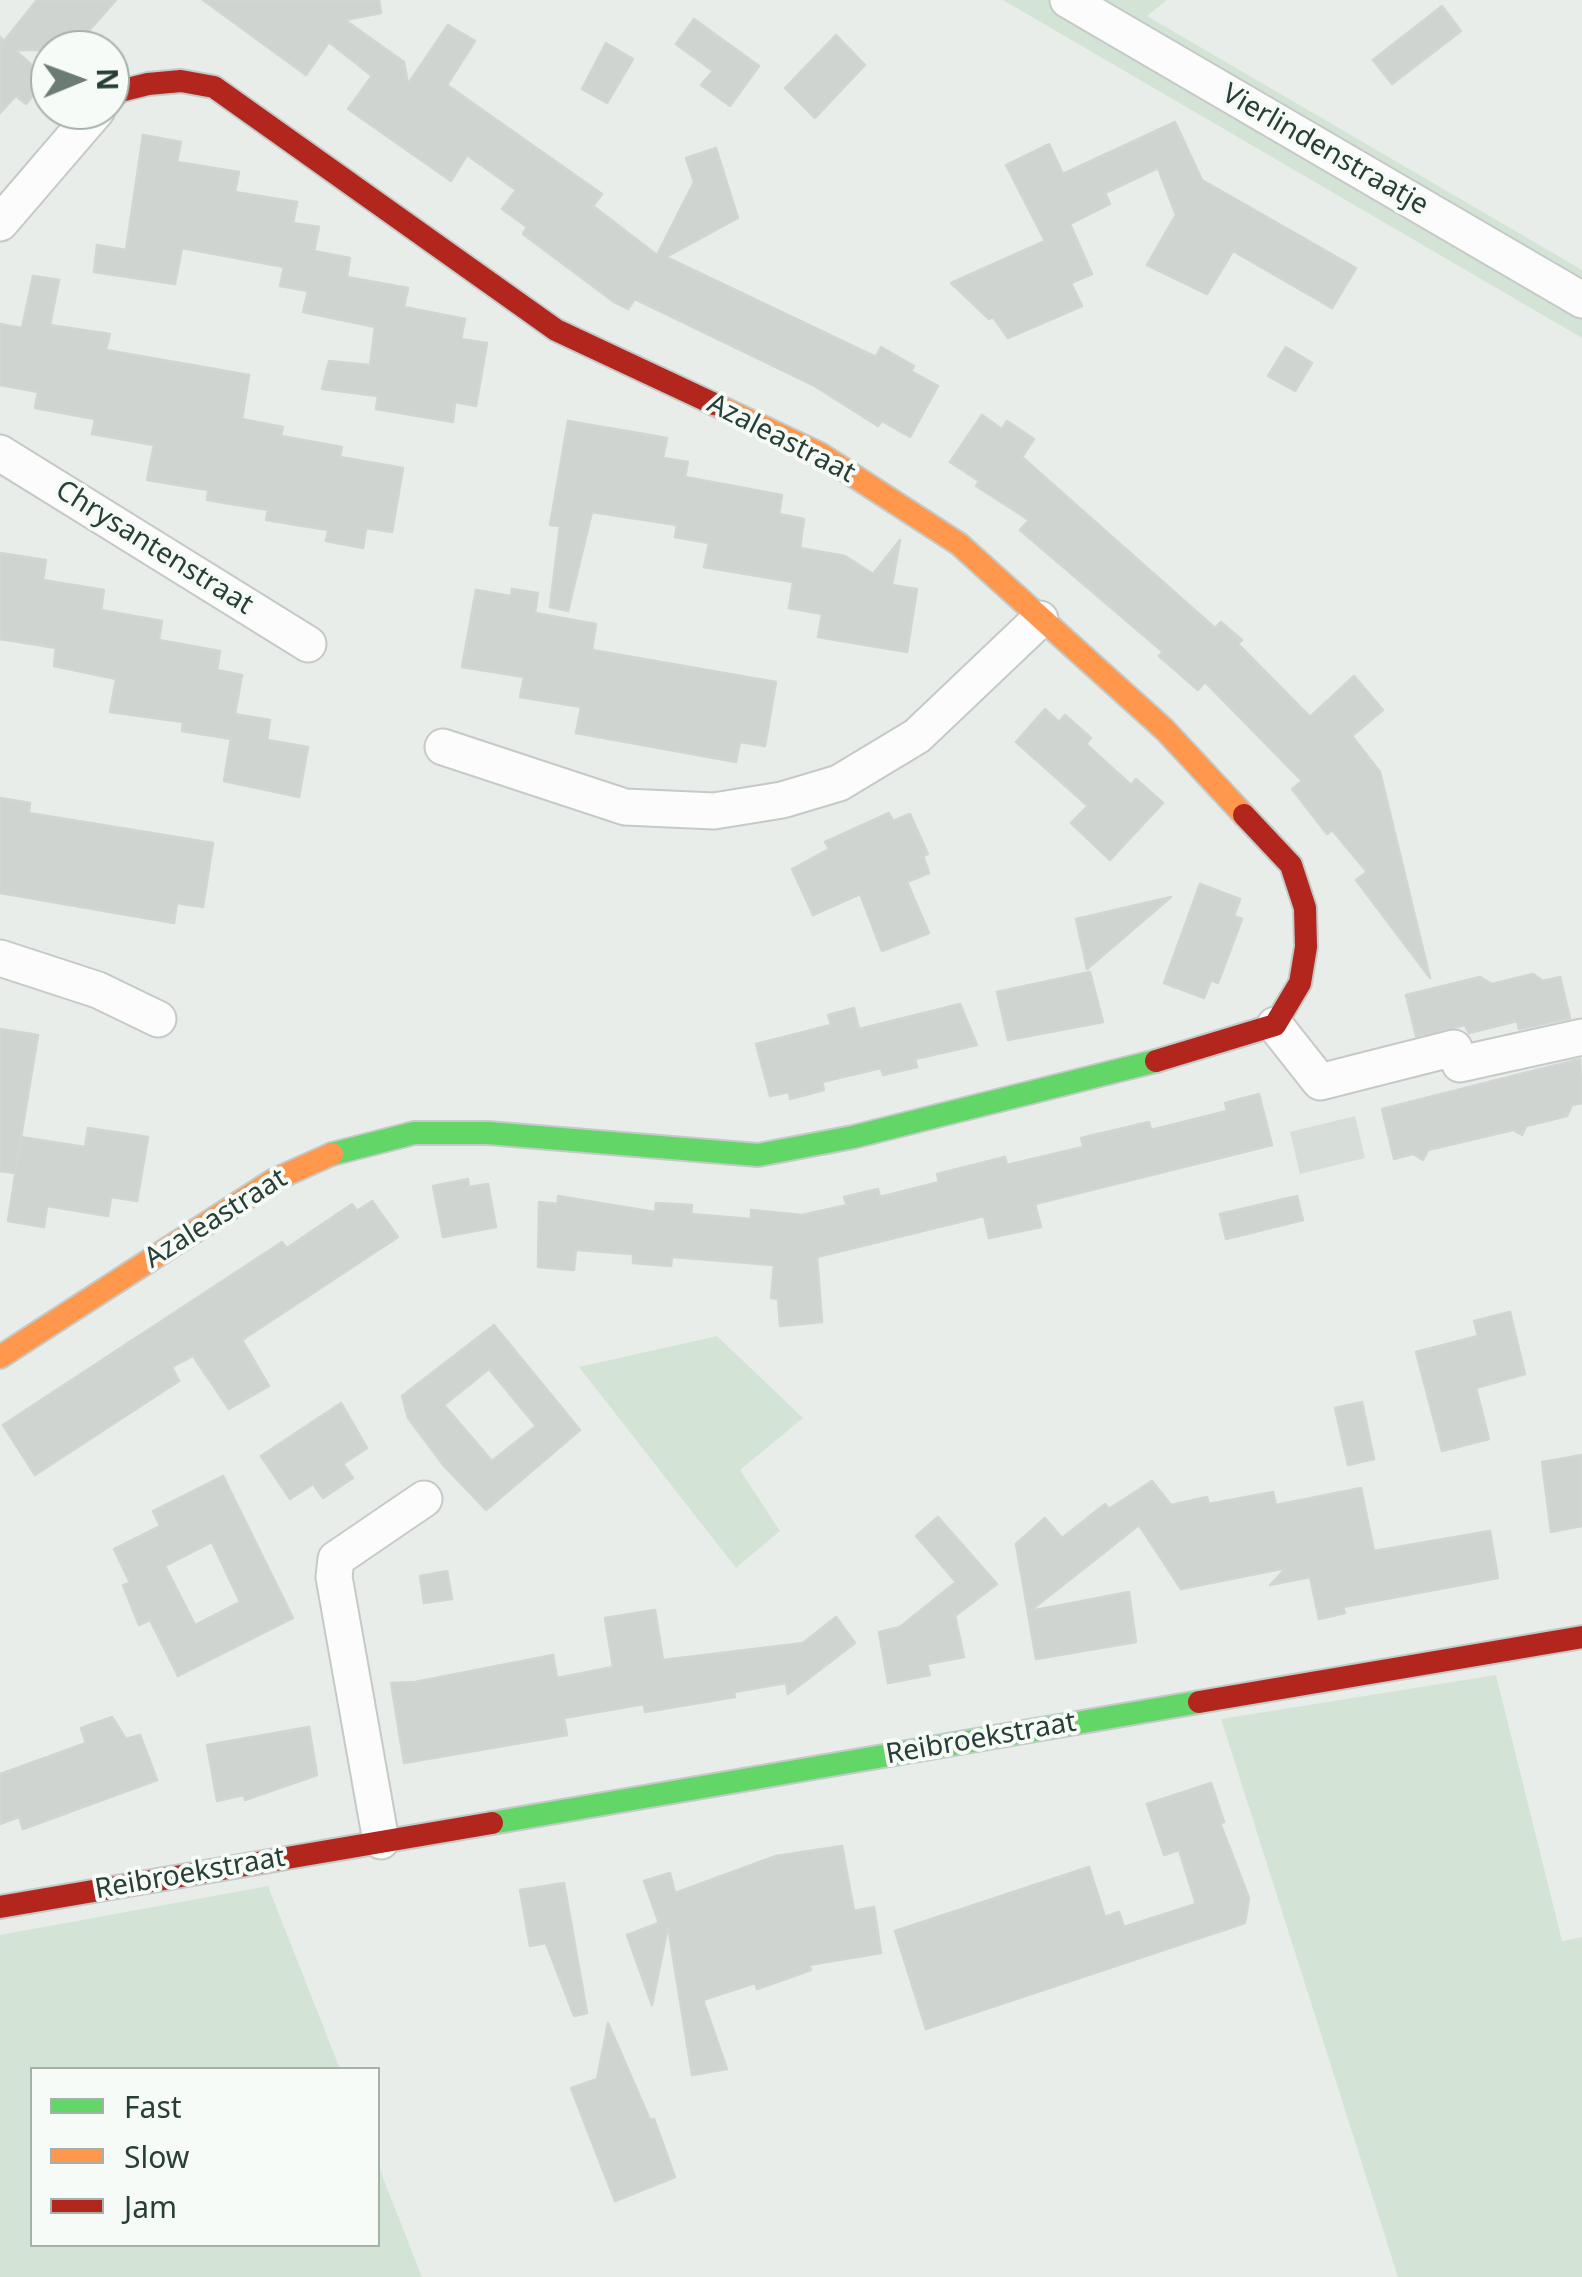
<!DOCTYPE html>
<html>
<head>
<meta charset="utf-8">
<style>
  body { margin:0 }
  #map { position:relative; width:1582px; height:2277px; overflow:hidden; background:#e8edea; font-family:"Noto Sans",sans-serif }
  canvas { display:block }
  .legend { position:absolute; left:30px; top:2067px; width:350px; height:180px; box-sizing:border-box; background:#f7fbf8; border:2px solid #a4b0aa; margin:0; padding:12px 18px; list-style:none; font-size:30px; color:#273f35 }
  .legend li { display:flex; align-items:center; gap:20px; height:50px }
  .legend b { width:50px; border:2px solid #a4b0aa }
  .north { position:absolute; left:30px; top:30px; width:100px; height:100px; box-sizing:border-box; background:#f7fbf8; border:2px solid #a4b0aa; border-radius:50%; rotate:89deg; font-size:28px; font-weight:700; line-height:40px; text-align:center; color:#273f35 }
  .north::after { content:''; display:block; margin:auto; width:35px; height:45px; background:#6b7c74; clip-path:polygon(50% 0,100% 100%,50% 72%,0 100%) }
</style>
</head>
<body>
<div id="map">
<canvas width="1582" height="2277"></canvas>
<ul class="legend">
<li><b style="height:12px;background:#63d668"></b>Fast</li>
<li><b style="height:12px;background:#ff974d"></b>Slow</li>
<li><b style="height:12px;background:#b3261e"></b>Jam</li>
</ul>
<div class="north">N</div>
</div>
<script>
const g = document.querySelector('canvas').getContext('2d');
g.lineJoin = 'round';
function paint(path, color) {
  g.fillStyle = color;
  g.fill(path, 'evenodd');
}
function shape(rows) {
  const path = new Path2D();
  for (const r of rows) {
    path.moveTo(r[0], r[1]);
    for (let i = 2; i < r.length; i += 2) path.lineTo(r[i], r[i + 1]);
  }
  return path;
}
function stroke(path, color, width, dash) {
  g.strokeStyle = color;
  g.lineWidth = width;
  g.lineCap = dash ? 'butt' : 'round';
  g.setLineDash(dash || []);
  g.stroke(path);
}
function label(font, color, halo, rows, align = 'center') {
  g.font = font + ' "Noto Sans",sans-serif';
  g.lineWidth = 8;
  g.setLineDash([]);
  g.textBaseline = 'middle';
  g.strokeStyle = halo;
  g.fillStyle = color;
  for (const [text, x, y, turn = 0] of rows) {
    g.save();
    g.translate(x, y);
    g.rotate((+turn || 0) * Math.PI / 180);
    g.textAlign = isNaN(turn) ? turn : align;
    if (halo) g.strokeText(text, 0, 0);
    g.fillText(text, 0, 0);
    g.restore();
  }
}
paint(shape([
  [1355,1116,1365,1158,1300,1174,1290,1132]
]), '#d7ded9');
paint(shape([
  [1003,0,1167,0,1147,16,1582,270,1582,338],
  [717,1336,803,1418,740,1470,780,1531,736,1568,579,1367],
  [1496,1675,1562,1941,1582,1937,1582,2277,1398,2277,1221,1719],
  [268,1886,340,2069,32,2070,32,2244,378,2244,378,2165,422,2277,0,2277,0,1935]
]), '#d3e4d6');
const building = shape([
  [37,0,116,0,72,50,15,50,47,79,26,104,16,96,0,113,0,37,4,41,37,0],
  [203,0,379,0,381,13,345,20,404,62,408,84,448,25,475,41,447,85,602,194,593,206,657,255,694,182,686,158,716,148,738,218,666,257,876,357,881,347,914,366,911,371,938,386,910,437,882,421,878,426,813,385,635,299,628,309,614,302,523,234,527,227,502,209,516,190,467,155,451,181,348,109,372,76,329,42,306,75,203,0],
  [1442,6,1461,31,1392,84,1373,60,1442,6],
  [694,19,759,66,730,106,701,85,713,71,676,44,694,19],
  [836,35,865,65,815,118,785,88,836,35],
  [606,43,633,59,607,103,582,89,606,43],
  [1175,122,1202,180,1356,268,1332,308,1233,251,1207,294,1147,265,1176,215,1158,168,1105,193,1110,204,1070,224,1092,274,1071,283,1082,306,1008,338,993,317,989,319,951,283,1045,241,1006,165,1049,144,1063,174,1175,122],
  [143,135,181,142,177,162,239,172,235,192,297,202,293,223,319,227,314,251,350,258,347,277,408,288,404,307,465,319,461,339,487,343,476,406,455,402,453,422,376,409,378,396,322,389,329,361,370,365,375,327,303,312,308,291,280,286,284,267,182,248,175,284,94,272,97,245,126,250,143,135],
  [33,276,59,280,50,325,110,334,106,350,249,375,242,419,283,427,281,436,342,447,340,457,403,468,392,532,366,528,363,548,326,541,328,530,266,520,268,510,207,500,208,490,147,480,154,445,92,434,95,419,35,408,38,392,0,385,0,324,22,328,33,276],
  [1286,347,1312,363,1295,391,1268,376,1286,347],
  [982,415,1002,429,1007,421,1034,439,1022,457,1215,628,1221,622,1242,640,1238,644,1310,717,1354,676,1383,710,1352,736,1380,772,1430,978,1356,880,1367,872,1332,830,1327,834,1292,789,1302,781,1205,682,1198,690,1159,656,1163,652,1020,530,1029,520,976,486,979,481,950,462,982,415],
  [568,421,667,438,663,458,688,462,685,477,782,495,779,514,804,519,800,548,845,556,873,574,900,540,892,585,917,589,907,652,818,637,822,614,789,608,793,582,704,567,709,543,675,537,677,525,592,512,568,611,550,607,560,526,550,525,568,421],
  [0,553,46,560,43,580,104,590,101,610,162,621,159,640,220,651,217,670,242,675,235,714,270,720,267,740,308,747,299,797,224,781,232,731,231,739,182,731,183,722,110,712,116,679,54,666,56,648,0,639,0,553],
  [512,589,538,593,535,613,596,624,592,650,776,682,765,746,740,742,736,762,576,733,581,707,520,697,524,677,462,667,476,590,511,596,512,589],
  [1045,709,1059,722,1065,715,1091,738,1086,744,1131,785,1136,779,1163,803,1110,860,1071,823,1088,806,1016,742,1045,709],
  [0,798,30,803,29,813,213,843,203,907,177,903,174,923,0,893,0,798],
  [889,813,893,821,910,814,928,854,923,856,929,873,907,882,929,933,882,951,860,894,813,915,792,869,829,849,825,842,889,813],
  [1200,884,1240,899,1234,916,1242,919,1218,983,1211,980,1204,998,1164,983,1200,884],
  [1171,897,1087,969,1076,919,1171,897],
  [1090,972,1103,1022,1008,1040,997,992,1090,972],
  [1533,974,1543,981,1560,977,1570,1018,1519,1029,1517,1021,1469,1033,1465,1025,1416,1036,1406,995,1480,977,1492,984,1533,974],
  [960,1004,977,1045,915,1059,917,1067,883,1075,881,1068,822,1082,824,1090,790,1099,789,1092,770,1096,756,1044,831,1025,828,1015,854,1008,859,1029,960,1004],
  [0,1029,38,1035,15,1173,0,1171,0,1029],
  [1580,1059,1582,1103,1572,1105,1567,1116,1526,1126,1522,1135,1513,1130,1428,1150,1423,1160,1413,1154,1394,1159,1382,1109,1580,1059],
  [1259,1094,1272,1145,1035,1204,1041,1227,989,1238,984,1216,817,1257,822,1322,780,1326,778,1299,771,1298,774,1265,672,1257,671,1266,633,1263,633,1254,576,1250,574,1270,538,1267,539,1202,558,1204,558,1196,655,1212,656,1203,692,1205,691,1214,751,1219,751,1210,802,1215,847,1205,844,1197,878,1189,880,1197,939,1182,937,1174,1005,1157,1007,1165,1083,1147,1081,1138,1149,1122,1151,1130,1227,1111,1225,1103,1259,1094],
  [88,1128,148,1137,137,1201,111,1197,108,1216,47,1206,44,1227,8,1221,21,1137,85,1147,88,1128],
  [468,1179,469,1187,488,1184,496,1227,443,1237,433,1186,468,1179],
  [1297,1196,1303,1220,1226,1239,1220,1214,1297,1196],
  [372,1201,398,1237,242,1340,269,1386,229,1409,193,1356,172,1367,179,1381,35,1475,3,1425,282,1242,287,1248,352,1204,357,1211,372,1201],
  [1510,1312,1525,1374,1476,1388,1489,1439,1442,1451,1416,1352,1478,1336,1474,1321,1510,1312],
  [494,1325,580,1430,486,1510,444,1466,408,1418,402,1396,494,1325],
  [489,1369,536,1426,492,1461,444,1405,489,1369],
  [1362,1402,1374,1459,1348,1465,1335,1408,1362,1402],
  [341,1403,367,1448,343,1464,353,1478,323,1498,313,1484,290,1499,261,1456,341,1403],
  [1582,1455,1582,1526,1551,1532,1542,1462,1582,1455],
  [223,1476,293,1618,178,1676,150,1620,139,1625,123,1585,130,1583,114,1549,160,1526,153,1511,223,1476],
  [212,1542,240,1602,195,1625,165,1566,212,1542],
  [1152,1481,1171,1505,1207,1497,1209,1504,1273,1492,1276,1505,1361,1488,1374,1551,1490,1531,1498,1578,1343,1607,1345,1613,1319,1619,1310,1577,1270,1585,1286,1568,1181,1589,1139,1525,1030,1611,1129,1592,1136,1642,1036,1659,1016,1544,1045,1518,1062,1538,1105,1504,1109,1509,1152,1481],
  [938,1517,997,1584,955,1616,964,1657,927,1664,930,1675,888,1683,879,1632,900,1627,956,1582,916,1536,938,1517],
  [447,1571,452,1599,424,1603,420,1576,447,1571],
  [655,1610,663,1660,803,1643,836,1617,855,1643,788,1694,786,1683,734,1692,735,1697,645,1712,644,1704,564,1718,567,1735,404,1763,391,1683,415,1682,553,1655,557,1678,613,1667,605,1618,655,1610],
  [112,1717,126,1739,140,1735,157,1780,23,1829,19,1817,0,1824,0,1774,86,1743,81,1728,112,1717],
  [309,1727,317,1775,245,1800,244,1795,217,1801,207,1745,309,1727],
  [1211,1783,1224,1822,1220,1823,1249,1898,1245,1923,926,2029,895,1931,1089,1867,1105,1917,1119,1912,1124,1927,1196,1904,1179,1850,1164,1855,1147,1804,1211,1783],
  [842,1846,854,1911,874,1907,881,1953,809,1965,811,1970,757,1989,755,1983,703,2000,727,2069,692,2075,668,1926,652,2005,627,1935,659,1923,644,1881,670,1873,675,1893,776,1856,842,1846],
  [564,1883,587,2013,574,2016,546,1943,530,1946,520,1890,564,1883],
  [608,2023,650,2120,654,2119,675,2177,615,2201,571,2088,597,2079,608,2023]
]);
paint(building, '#cfd4d1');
stroke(building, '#d1d5d3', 2.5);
const street = shape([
  [1068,0,1582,300],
  [0,223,97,110],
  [0,453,308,644],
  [443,747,625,807,714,811,782,800,839,783,917,736,1040,619],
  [0,958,98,990,158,1019],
  [1275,1025,1320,1082,1454,1048,1460,1064,1582,1037],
  [381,1841,334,1577,336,1559,424,1499]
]);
const fast = shape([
  [332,1154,414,1133,488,1133,758,1155,853,1137,1156,1061],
  [492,1823,1199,1702]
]);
const slow = shape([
  [714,404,820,454,959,544,1165,730,1244,815],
  [0,1357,274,1180,332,1154]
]);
const jam = shape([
  [110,99,120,91,148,84,181,81,214,87,556,330,714,404],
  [1156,1061,1275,1025,1300,983,1306,947,1305,908,1291,865,1244,815],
  [1199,1702,1582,1637],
  [0,1907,492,1823]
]);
stroke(street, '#c5cac7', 39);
stroke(fast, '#c4cac7', 26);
stroke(slow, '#c4cac7', 26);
stroke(jam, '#c4cac7', 26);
stroke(street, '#fcfcfc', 35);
stroke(fast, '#63d668', 22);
stroke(slow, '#ff974d', 22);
stroke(jam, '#b3261e', 22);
label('28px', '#273f35', '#f7fbf8', [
  ["Vierlindenstraatje",1325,150,30],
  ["Azaleastraat",781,439,27],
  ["Chrysantenstraat",154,548,32],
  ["Azaleastraat",216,1219,-32],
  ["Reibroekstraat",981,1739,-10],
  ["Reibroekstraat",190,1874,-10]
]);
</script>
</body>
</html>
